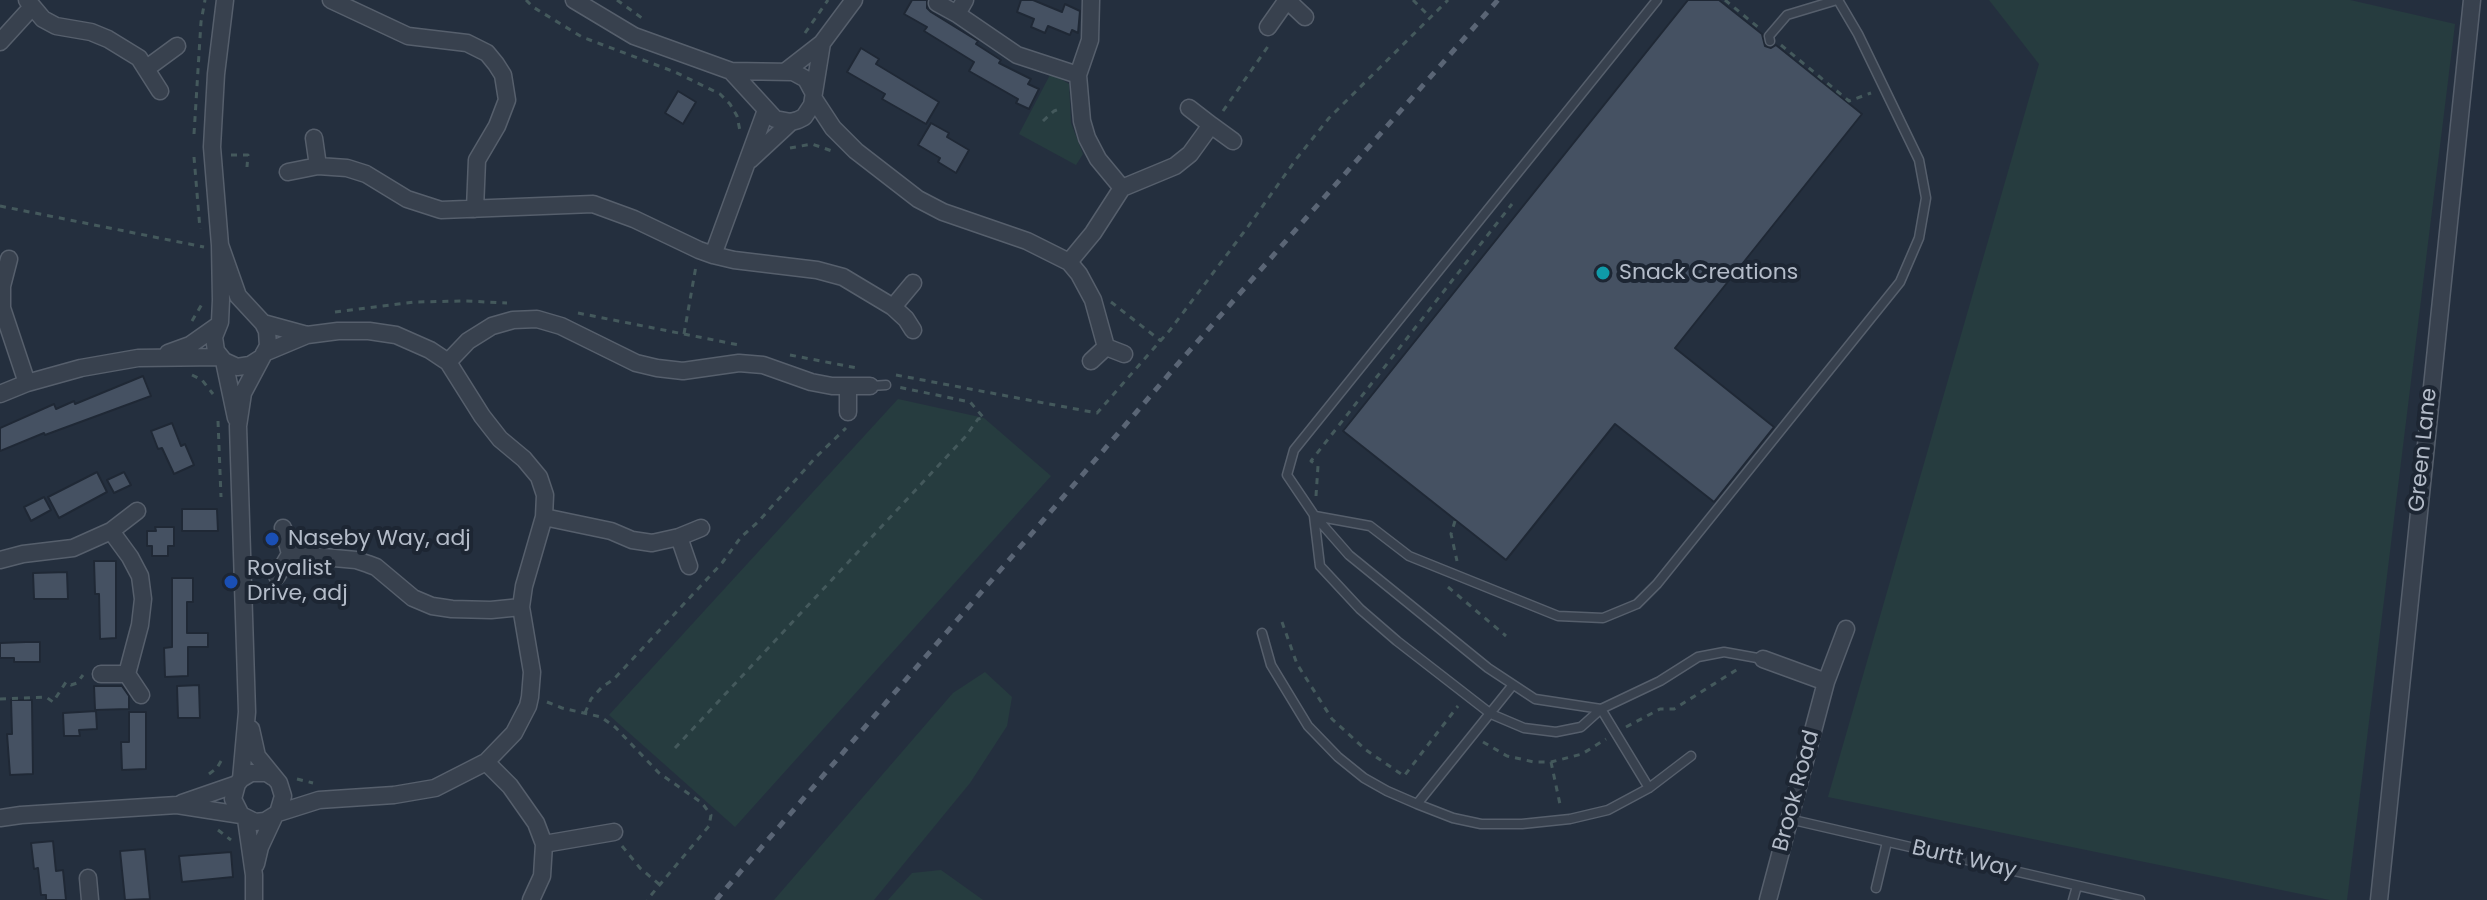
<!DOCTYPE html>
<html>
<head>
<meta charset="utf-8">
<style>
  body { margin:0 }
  canvas { display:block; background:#242f3e }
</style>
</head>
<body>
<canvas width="2487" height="900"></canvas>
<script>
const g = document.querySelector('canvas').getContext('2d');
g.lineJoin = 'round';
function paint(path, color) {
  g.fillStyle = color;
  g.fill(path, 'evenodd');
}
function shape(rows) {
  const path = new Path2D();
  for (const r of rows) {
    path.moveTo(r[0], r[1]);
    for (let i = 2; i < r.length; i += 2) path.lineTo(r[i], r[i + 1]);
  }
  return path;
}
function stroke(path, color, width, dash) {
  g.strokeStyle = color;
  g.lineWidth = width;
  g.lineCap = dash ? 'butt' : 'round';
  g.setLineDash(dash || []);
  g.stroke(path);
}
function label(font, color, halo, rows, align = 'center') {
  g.font = font + ' Poppins,sans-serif';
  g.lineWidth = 8;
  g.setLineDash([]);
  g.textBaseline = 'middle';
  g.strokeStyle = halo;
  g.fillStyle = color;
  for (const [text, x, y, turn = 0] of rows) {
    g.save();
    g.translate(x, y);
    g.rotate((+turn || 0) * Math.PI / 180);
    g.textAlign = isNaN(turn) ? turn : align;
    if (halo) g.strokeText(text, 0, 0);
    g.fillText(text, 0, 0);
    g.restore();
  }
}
paint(shape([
  [1989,0,2350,0,2455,24,2347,900,2330,900,1828,797,2039,64],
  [1051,73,1069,84,1071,123,1083,154,1076,165,1019,134],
  [898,399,984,418,1051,476,735,827,609,715],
  [985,672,1012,697,1007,726,970,783,874,900,774,900,953,693],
  [941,870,983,900,888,900,912,873]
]), '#263c3f');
const building = shape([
  [912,0,927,0,927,8,931,12,978,41,976,44,1001,60,999,63,1031,79,1028,84,1039,89,1029,109,1016,103,1018,99,969,71,974,62,924,31,927,27,904,14,912,0],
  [1021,0,1033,0,1062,12,1065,4,1080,11,1078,33,1072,30,1070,35,1048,26,1045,33,1031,27,1034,19,1017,12,1021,0],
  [1688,0,1719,0,1762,34,1765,46,1771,48,1776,45,1862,114,1675,348,1774,427,1714,502,1615,424,1506,560,1343,431,1688,0],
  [861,48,879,59,876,64,939,102,926,124,882,99,885,94,847,72,861,48],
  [678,91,696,102,683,124,665,113,678,91],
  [931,123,949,133,947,137,969,150,956,173,938,162,940,158,918,145,931,123],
  [143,376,151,396,45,435,44,433,0,451,0,428,54,404,56,409,74,401,75,404,143,376],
  [172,423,181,446,185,444,194,465,174,474,162,448,158,449,151,431,172,423],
  [97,472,107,492,59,518,48,497,97,472],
  [124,472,131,485,114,493,107,480,124,472],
  [44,497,51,510,31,521,24,507,44,497],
  [182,509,217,509,218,531,182,531,182,509],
  [155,527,174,527,174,546,168,546,168,556,152,556,152,546,147,546,147,531,156,531,155,527],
  [94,561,116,561,116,638,100,639,99,594,95,594,94,561],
  [67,572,68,599,34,599,33,573,67,572],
  [172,578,193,578,193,602,187,602,187,633,208,633,208,647,188,647,188,676,165,677,164,648,172,647,172,578],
  [26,642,40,642,40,662,14,662,14,658,0,658,0,643,26,642],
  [199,685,200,718,178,718,177,686,199,685],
  [94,686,122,686,129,696,129,709,95,710,94,686],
  [11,700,32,700,33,774,10,775,7,734,12,734,11,700],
  [96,711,97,729,79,730,80,736,64,736,63,713,96,711],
  [129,712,146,712,146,769,122,770,121,742,129,742,129,712],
  [53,841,56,871,63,870,66,900,46,900,46,895,41,895,38,868,34,869,31,843,53,841],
  [145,849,150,899,125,900,120,851,145,849],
  [231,852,233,877,182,882,179,856,231,852]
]);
paint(building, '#455162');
stroke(building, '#1f2835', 2);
const service = shape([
  [1770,41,1769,36,1787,15,1837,0],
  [871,386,886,385],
  [1314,516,1320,566,1360,609,1397,641,1491,714,1524,728,1556,732,1581,727,1601,709,1660,681,1698,657,1724,652,1763,659],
  [1315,516,1370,526,1409,556,1558,616,1603,618,1637,604,1657,584,1900,282,1919,238,1926,198,1919,160,1858,34,1838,0],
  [1262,633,1271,665,1308,726,1338,757,1364,778,1387,791,1417,804],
  [1512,686,1417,804,1453,818,1481,824,1522,824,1570,819,1608,810,1649,788,1691,756],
  [1649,788,1601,709,1535,699,1488,668,1349,555,1314,515,1287,475,1294,450,1657,0],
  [1789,819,2140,900],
  [1876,888,1887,842],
  [2073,900,2077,886]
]);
const minor = shape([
  [27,0,43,19,56,26,91,32,108,39,139,58,160,91],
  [225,0,216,74,212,147,220,245,221,300,220,322,214,337,216,351,224,361,237,367,250,365,261,358],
  [331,0,408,36,467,43,487,53,496,64,503,75,507,100,497,126,477,160,475,209],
  [574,0,634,36,731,71,793,72,806,79,813,92],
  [1091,0,1090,40,1078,75,1082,121,1087,138,1098,159,1122,188],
  [937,3,957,14,1017,55,1078,75],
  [957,14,965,0],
  [1268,27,1287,0,1305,17],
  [0,42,32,7],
  [147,68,177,46],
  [731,71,775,119,791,122,798,120,804,117,812,105,822,43],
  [786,71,822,43,854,0],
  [814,99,833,128,856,151,918,199,943,212,1027,241,1069,262,1079,274,1093,300,1106,347,1124,354],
  [1211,125,1233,141],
  [314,138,318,166],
  [750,160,791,122],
  [288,172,318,166,347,168,366,174,407,199,441,210,593,204,634,219,699,250,713,255,734,260,817,270,843,277,893,307,906,319,913,330],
  [220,245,238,296,263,323,267,331,268,346,243,393,238,426,247,712,241,779],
  [713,255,766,110],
  [9,259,2,286,2,308,27,383],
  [1069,262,1093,233,1122,188,1175,166,1190,154,1211,125,1189,108],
  [893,307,913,283],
  [263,323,307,335],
  [168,353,190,345,217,326],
  [264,353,307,335,338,331,369,331,396,335,430,350,448,362,482,416,500,439,524,459,539,477,545,495,544,517,524,586,521,607,532,672,530,697,528,706,514,733,486,762,435,788,394,795,319,800,278,813],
  [224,361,236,418],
  [1091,361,1106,347],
  [448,362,468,341,492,326,513,320,537,319,561,326,636,363,657,368,683,371,739,363,763,365,811,382,832,386,870,386],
  [0,394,27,383,81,368,138,358,220,357],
  [848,412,848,387],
  [544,517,611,531,632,540,652,543,679,537,701,528],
  [283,528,290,554,356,560,368,564,376,567,413,598,432,606,452,609,491,610,521,607],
  [111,531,130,557,140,576,143,599,140,625,127,674,141,695],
  [679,537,689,566],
  [0,560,23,554,73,548,111,531,137,511],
  [277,576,290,554],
  [1763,659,1826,682],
  [101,674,127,674],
  [486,762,510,786,536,823,544,844,542,876,531,900],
  [182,803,237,784],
  [241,815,233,799,237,784,241,779,251,773,267,773,273,777],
  [0,818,21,815,177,805,241,815,255,822,265,821,278,813,283,796,279,783,257,756,251,729],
  [246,819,254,875,254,900],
  [544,844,614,832],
  [256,864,260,847,274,817],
  [88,878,90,900],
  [1768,900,1826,682,1846,629],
  [2379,900,2472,0]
]);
stroke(service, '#565f6c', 11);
stroke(minor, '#565f6c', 19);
stroke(shape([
  [526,0,533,7,582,37,675,72,720,94,730,104,737,116,740,131],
  [617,0,646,21],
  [1413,0,1430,17],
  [1725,0,1759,28],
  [805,33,828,0],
  [1781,45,1849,101,1871,93],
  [1223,111,1269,45],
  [1043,121,1054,111,1062,108],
  [194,134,201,22,205,0],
  [790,148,812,144,832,151],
  [231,155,248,155,247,167],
  [194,157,200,229],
  [0,206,204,247],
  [1111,302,1161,341],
  [335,312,415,302,466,301,507,303],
  [578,313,739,345],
  [192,321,202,304],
  [684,334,696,266],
  [790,355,857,368],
  [192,375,202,380,213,394],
  [896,375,1097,413,1170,330,1247,228,1297,158,1329,118,1448,0],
  [218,421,221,497],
  [1316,496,1318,466,1311,461,1512,204],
  [1455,521,1451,534,1457,561],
  [1448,587,1506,636],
  [1282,622,1297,664,1332,719,1366,750,1404,776,1458,706],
  [0,699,46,697,53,702,66,682,71,685,77,683,83,675],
  [547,702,562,708,601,717,615,727,659,773,702,803,711,815,709,826,647,900],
  [585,713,591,699,602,687,614,679,722,563,741,537,759,521,816,457,846,428],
  [1626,727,1660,709,1674,709,1741,667],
  [1483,742,1507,756,1534,762,1551,762,1582,754,1606,739],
  [675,748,966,436,978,419,984,418,970,402,898,387],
  [1551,762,1561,809],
  [209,774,217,768,224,756],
  [297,779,313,783],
  [218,830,231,840],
  [622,846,640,868,660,885]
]), '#44595c', 3, [6, 6]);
stroke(service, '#38414e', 8);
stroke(minor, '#38414e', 16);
stroke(shape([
  [716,900,1183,358,1498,0]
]), '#5a6575', 5, [8, 8]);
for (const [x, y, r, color] of [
  [1603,273,8,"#0f9aa8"],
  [272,539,8,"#1a4fb4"],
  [231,582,8,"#1a4fb4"]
]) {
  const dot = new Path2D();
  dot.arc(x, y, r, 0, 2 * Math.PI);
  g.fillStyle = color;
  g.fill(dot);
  stroke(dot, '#1d2633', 3);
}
label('22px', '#b4bcc9', '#1d2633', [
  ["Snack Creations",1619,273],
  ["Naseby Way, adj",288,539],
  ["Royalist",247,569],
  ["Drive, adj",247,594]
], 'left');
label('22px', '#b4bcc9', '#1d2633', [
  ["Green Lane",2424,450,-84],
  ["Brook Road",1797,791,-75],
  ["Burtt Way",1964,860,13]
]);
</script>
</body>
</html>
